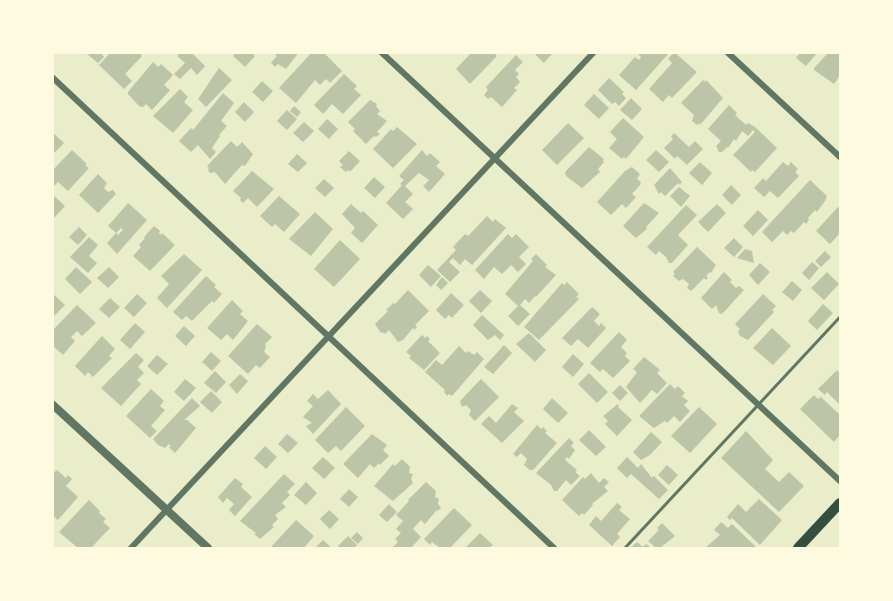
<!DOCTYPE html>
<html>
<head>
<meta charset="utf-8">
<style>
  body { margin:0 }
  #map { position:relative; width:893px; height:601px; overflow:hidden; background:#e9edc9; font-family:"Archivo Narrow",sans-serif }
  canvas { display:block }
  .frame { position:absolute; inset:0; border:54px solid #fefae0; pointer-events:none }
</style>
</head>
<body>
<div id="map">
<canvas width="893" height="601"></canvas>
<div class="frame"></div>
</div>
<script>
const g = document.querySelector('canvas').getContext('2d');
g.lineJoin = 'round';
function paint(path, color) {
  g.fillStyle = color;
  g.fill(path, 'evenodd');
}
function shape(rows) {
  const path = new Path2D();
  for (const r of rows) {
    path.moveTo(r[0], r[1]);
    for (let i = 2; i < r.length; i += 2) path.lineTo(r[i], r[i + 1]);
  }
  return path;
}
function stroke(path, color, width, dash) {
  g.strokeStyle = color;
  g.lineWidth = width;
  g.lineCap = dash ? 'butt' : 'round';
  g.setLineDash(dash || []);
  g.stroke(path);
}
paint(shape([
  [89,52,100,52,104,57,98,63,87,54],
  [111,52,139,52,142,56,125,74,132,81,124,89,99,65],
  [181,52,191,52,205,66,197,75,191,68,180,79,174,74,185,63,177,56],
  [236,52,251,52,255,56,245,67,233,56],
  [272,52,299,52,286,69,278,64,275,67,271,63,277,56],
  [312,52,323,52,342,71,330,83,326,79,320,85,315,80,296,103,279,88],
  [472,52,493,52,497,56,470,84,456,69],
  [533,52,550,52,552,54,544,63],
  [636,52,670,52,636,90,619,75,635,57,639,60,641,57],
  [674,52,697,72,672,98,669,95,663,102,649,89,672,63,668,59],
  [801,52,818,52,806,66,796,58],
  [829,52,840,52,840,75,834,84,814,70,814,68],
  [516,55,523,62,515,70,519,74,516,77,520,82,514,88,517,90,502,107,491,97,488,99,484,95,488,90,486,87],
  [153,62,158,67,161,64,173,75,164,85,170,90,152,110,146,104,143,107,139,106,128,94,128,92],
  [219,68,232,80,206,107,198,99],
  [344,74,357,86,354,89,361,95,343,114,332,104,323,114,314,105],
  [609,78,624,92,622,94,626,98,619,106,615,102,612,104,598,90],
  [703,80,705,82,706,80,723,98,700,125,699,123,697,125,692,121,694,115,681,103],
  [262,81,273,91,263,102,252,92],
  [180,89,188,97,184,102,193,110,173,133,153,116],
  [223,93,234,103,221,121,227,126,219,135,220,136,212,148,216,152,210,159,198,145,191,152,179,141,191,128,193,130],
  [594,94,609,108,599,119,584,105],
  [631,98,642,109,632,120,620,110],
  [370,100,377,104,376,106,380,111,377,114,387,121,377,132,380,134,376,137,374,136,366,144,353,131,355,129,348,122],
  [244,102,254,112,245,122,235,112],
  [729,105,737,113,735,115,746,125,748,123,755,127,777,148,755,172,752,170,751,172,733,155,755,132,753,130,748,136,742,131,736,141,734,139,728,148,727,147,722,152,719,152,716,146,721,141,708,129],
  [294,106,301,112,297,117,290,111],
  [287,110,297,119,287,130,277,121],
  [623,118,644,137,626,159,624,157,622,159,609,148,617,139,610,132],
  [327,119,338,129,329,139,318,129],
  [304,122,314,131,303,142,293,133],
  [568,123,584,138,557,165,542,150],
  [397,127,417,144,393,168,373,149,391,129,393,131],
  [52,132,64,143,52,155],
  [674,133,689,147,695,141,703,149,687,165,677,156,675,159,664,148,673,139,671,137],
  [231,141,237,147,242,142,253,154,245,166,242,165,225,184,215,172,210,173,208,170,209,168,207,166],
  [589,147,604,159,603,160,604,162,598,169,600,172,582,188,566,176,565,172],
  [72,150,87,164,85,165,89,168,68,191,58,182,52,188,52,171],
  [422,150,427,156,430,153,440,162,436,166,445,174,429,192,423,186,429,180,419,173,405,186,413,194,405,202,413,209,403,219,386,203,402,185,400,184,404,180,399,176],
  [656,150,669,162,659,172,646,160],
  [349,151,360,161,350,172,349,170,346,172,340,167,343,165,339,161],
  [297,154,307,163,298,172,288,164],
  [700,162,712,173,702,185,689,173],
  [783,162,788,166,791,162,798,169,795,172,799,176,778,198,770,191,764,197,754,188,763,178,766,181],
  [632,167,640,174,637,179,641,182,640,185,632,194,636,197,626,208,622,204,611,215,597,202,625,171],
  [670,168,682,182,680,185,678,183,665,196,661,192,659,194,654,185],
  [252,171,274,189,257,207,248,198,243,203,240,200,241,198,233,191],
  [98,174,107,183,104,188,108,192,113,190,116,194,98,213,79,195],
  [374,177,385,187,375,198,364,188],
  [324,179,334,188,325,197,315,188],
  [810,180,827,196,825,201,817,212,815,210,808,218,809,220,806,224,804,222,794,233,791,231,787,235,783,231,772,242,762,232],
  [731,185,741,195,732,205,722,195],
  [679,187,690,196,681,207,670,196],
  [54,196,65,206,54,218,52,198],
  [279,196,300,214,284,232,275,224,272,227,260,216],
  [128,203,147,220,117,254,107,243,116,233,118,235,123,230,121,228,116,233,108,226],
  [644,203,659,213,646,227,647,229,636,238,623,226],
  [351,204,361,213,363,211,378,225,362,243,351,233,355,228,342,214],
  [717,204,726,213,708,232,698,222],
  [686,205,697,215,678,235,688,245,672,263,669,263,666,257,659,251,656,255,647,247],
  [838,207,840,209,840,233,830,244,816,231],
  [758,210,768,220,753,236,743,226],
  [315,212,333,229,311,256,289,239],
  [487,216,493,222,495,219,506,228,472,265,465,259,460,265,453,258,449,262,460,272,450,282,437,270,456,250,453,247,465,234,468,236],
  [154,226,160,231,159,233,161,235,162,233,175,245,150,271,133,256,141,247,139,245,145,238,144,237],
  [79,227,87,235,78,245,69,237],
  [508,234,512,238,516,234,529,247,519,257,526,264,518,272,511,265,502,274,494,267,484,279,475,270],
  [89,237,98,245,89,256,97,263,88,273,70,257],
  [734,238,743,247,734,257,724,248],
  [340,240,360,259,334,287,314,269],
  [697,247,716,265,711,273,710,272,706,276,708,278,706,280,704,278,691,291,687,288,689,284,683,279,679,281,673,276,675,274,673,272],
  [745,249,752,251,754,263,737,258],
  [825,251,831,257,821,267,815,261],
  [184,254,202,270,167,308,157,298,169,284,161,276],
  [536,254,547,265,545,267,556,275,536,297,535,296,529,303,525,299,520,305,530,314,518,326,508,316,518,306,505,294,533,261,531,259],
  [812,262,819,268,809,280,802,273],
  [760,263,770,272,758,285,749,275],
  [428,265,441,276,431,287,419,275],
  [76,267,92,282,80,294,65,279],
  [109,267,119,277,108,288,97,278],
  [724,272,732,280,730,282,736,288,739,286,744,290,722,314,719,313,716,305,712,309,701,298],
  [827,272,839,284,824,300,811,288],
  [206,276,216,285,214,287,222,294,214,303,212,301,192,321,186,316,182,320,173,312],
  [442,277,448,283,441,290,436,285],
  [792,281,802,290,793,301,782,292],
  [567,282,579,294,576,297,579,299,539,340,524,327,562,283,564,285],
  [408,290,429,311,415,325,417,327,414,330,413,328,403,340,398,342,389,330,385,334,382,332,381,333,375,324,388,311,386,310,393,303,395,304],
  [480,290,492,301,481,313,469,301],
  [52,293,65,305,52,318],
  [451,293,464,305,452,318,449,315,445,319,436,310],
  [137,294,147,303,134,317,124,308],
  [763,294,776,306,772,310,774,312,748,340,740,336,738,331,740,329,735,324],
  [110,298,120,307,109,318,99,309],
  [232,300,243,311,240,314,248,321,233,340,227,334,221,340,207,328],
  [823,304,833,313,817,330,808,321],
  [77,305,96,323,82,336,77,331,71,337,75,341,63,355,52,345,52,331],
  [592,307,600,314,594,321,599,326,601,323,606,328,588,348,578,339,571,346,562,338],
  [482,315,504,335,500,340,495,335,488,340,473,325],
  [135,323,145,332,130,349,120,340],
  [257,324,272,337,265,344,266,346,264,352,270,357,260,368,256,365,248,374,228,356],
  [184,326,195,336,186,346,175,336],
  [772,328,791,346,773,365,753,348],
  [619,332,627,340,621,347,627,353,625,356,630,361,613,378,603,369,600,372,590,363],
  [529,333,546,350,535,362,516,344],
  [422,335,425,338,427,336,430,339,428,341,440,353,424,370,409,358,411,356,406,352],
  [102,336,115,349,109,356,112,358,93,377,88,372,85,376,75,366],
  [504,345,512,353,493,374,484,367],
  [459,346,466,353,468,351,474,355,477,352,484,359,452,396,449,394,447,396,444,392,445,390,425,372,436,360,442,365],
  [211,352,221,361,212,371,202,362],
  [136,353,144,360,138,367,144,373,137,380,141,384,121,406,101,388],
  [573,354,584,364,573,377,562,367],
  [157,355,168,364,157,375,147,366],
  [644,357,660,370,657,373,667,383,657,394,652,390,640,403,626,387,637,372,633,369],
  [837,370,840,374,840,405,827,392,825,395,818,389],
  [215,371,226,382,216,393,204,383],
  [589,373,608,392,597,403,578,384],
  [240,374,248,381,237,394,229,385],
  [185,379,196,388,184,401,174,392],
  [481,379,499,397,475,421,469,415,471,410,466,405,462,407,460,401],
  [670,384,675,389,678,386,685,393,682,396,688,401,684,405,690,411,680,422,674,416,667,423,665,421,654,428,639,416],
  [620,385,628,393,620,401,612,393],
  [151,389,164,401,160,406,165,410,151,426,157,431,150,438,126,416],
  [328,390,341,404,313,434,306,426,312,423,303,417,313,406,307,401,313,394,318,399],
  [211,391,222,402,212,413,200,402],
  [814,395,818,399,821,397,840,415,840,435,834,442,800,409],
  [192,398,200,406,184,420,187,420,196,428,175,453,169,447,171,446,169,444,165,448,158,445,153,439],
  [552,398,568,413,558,423,543,409],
  [512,404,518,408,514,412,524,421,502,443,481,424,489,416,496,423],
  [618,404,619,406,618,407,632,420,617,436,605,424,608,421,603,416],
  [346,407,365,426,341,451,336,446,328,453,315,440],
  [699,407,717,424,690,453,671,436],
  [537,425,541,429,543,427,547,431,545,433,557,443,533,470,530,470,524,465,527,459,521,453,517,457,513,454],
  [589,430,606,447,596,456,579,440],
  [746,431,773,460,765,469,779,482,789,472,804,486,779,512,721,458],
  [651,432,662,442,650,455,641,460,633,452],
  [287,434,298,443,288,453,278,444],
  [372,434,387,445,383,450,389,456,380,465,379,463,374,468,370,464,358,478,343,464],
  [569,438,574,443,571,446,575,450,569,459,567,457,565,460,577,470,575,472,580,476,571,485,566,480,557,491,554,491,551,485,536,473],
  [265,446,277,457,266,469,254,458],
  [323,457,335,468,324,479,312,468],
  [627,457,638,468,641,464,652,478,654,476,668,490,659,499,631,474,627,478,617,468],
  [402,459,410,467,409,473,413,474,411,479,413,483,393,501,374,486,393,464,395,466],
  [667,465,678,475,669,485,658,475],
  [57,470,66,478,68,475,72,479,66,486,78,497,58,520,52,515,52,474],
  [591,473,599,483,604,478,609,482,604,487,608,491,592,504,593,505,584,515,582,513,579,516,562,500,583,477,585,479],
  [284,474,295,484,287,492,290,495,282,503,286,507,275,515,278,519,272,525,274,527,260,539,254,534,256,533,240,521],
  [235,478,243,484,241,487,252,497,235,516,229,510,234,504,227,498,223,503,218,497],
  [306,482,317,493,306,505,294,495],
  [426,482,436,491,435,497,439,499,438,503,441,509,436,511,425,524,421,520,413,529,421,537,411,548,392,548,398,542,395,539,401,533,396,529,403,521,396,515,409,501,408,500],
  [349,489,358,497,349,507,340,499],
  [759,499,782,520,760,545,732,518,730,520,727,517,738,504,746,512],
  [89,500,100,511,99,513,106,519,103,522,110,528,91,548,78,548,59,532],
  [617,503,622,507,619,510,630,519,617,534,620,537,612,546,589,525,596,516,601,521],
  [389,504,397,512,387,522,379,515],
  [454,508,472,525,450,548,440,548,432,542,430,545,424,539],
  [329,510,339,519,330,529,320,519],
  [296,520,314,536,304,548,270,548],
  [721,522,728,528,732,524,756,547,754,548,705,548,720,535,714,530],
  [662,523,675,536,660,548,656,548,648,541,659,530,657,528],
  [357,532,363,538,358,544,351,538],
  [480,533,493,545,489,548,465,548],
  [348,536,357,545,354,548,339,548,338,546],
  [323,540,332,548,315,548],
  [637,542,643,547,646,544,651,548,630,548]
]), '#bcc5a7');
stroke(shape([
  [625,548,840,317]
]), '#617663', 3);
stroke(shape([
  [381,52,840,481],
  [727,52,840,157],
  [52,77,554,548],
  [131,548,594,52]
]), '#617663', 6);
stroke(shape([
  [52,404,208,548]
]), '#617663', 8);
stroke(shape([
  [798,548,840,503]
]), '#344e41', 10);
</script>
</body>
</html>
